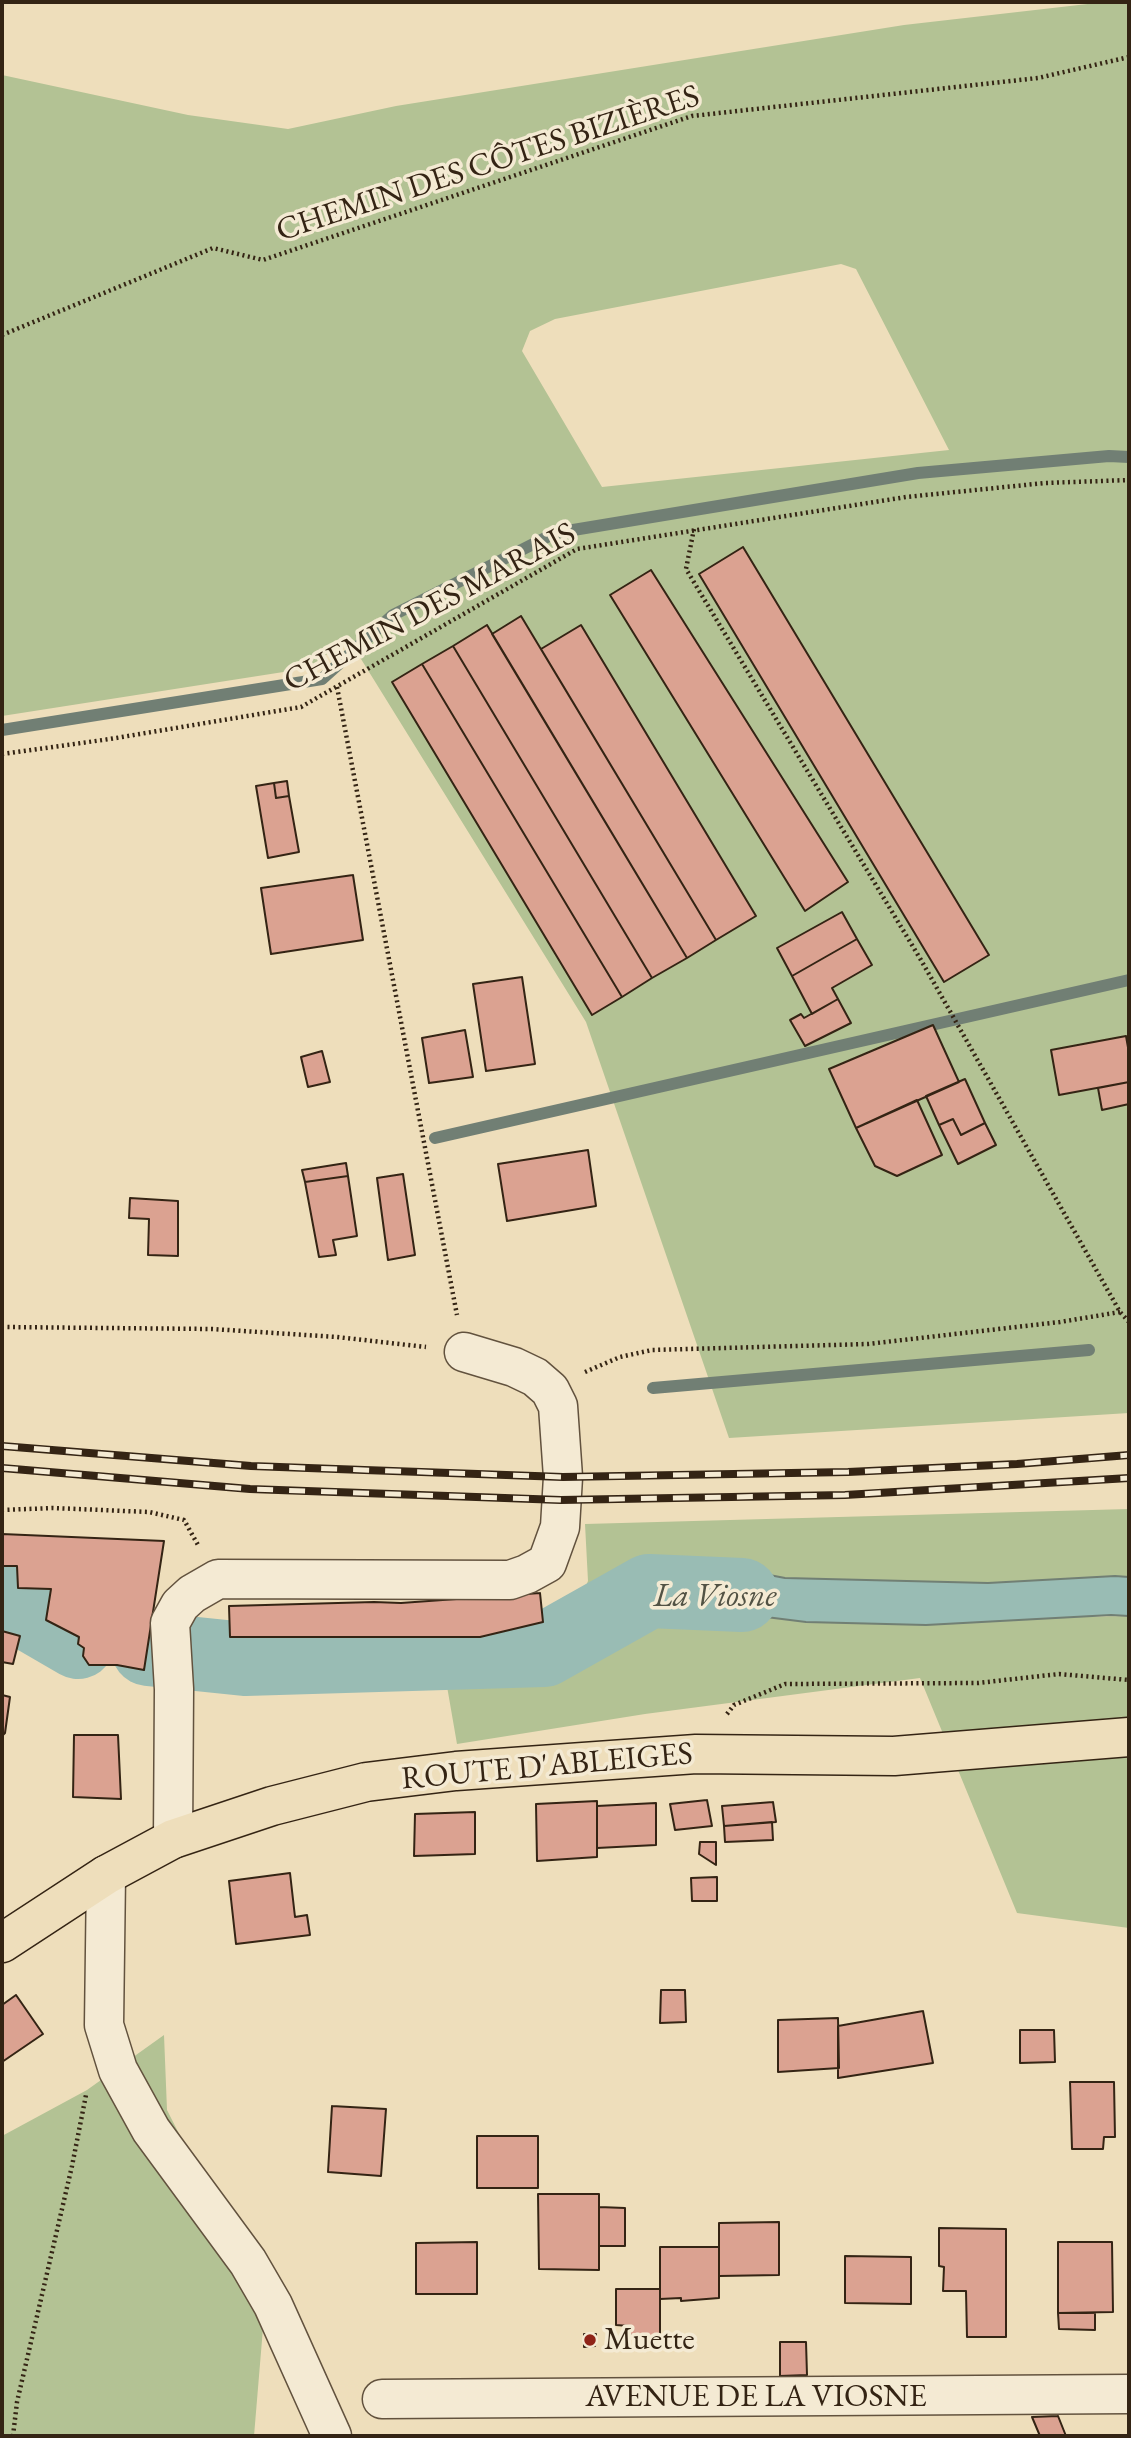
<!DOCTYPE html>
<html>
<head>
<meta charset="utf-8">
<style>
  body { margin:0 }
  #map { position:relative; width:1131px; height:2438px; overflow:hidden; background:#eedebb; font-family:"EB Garamond",serif }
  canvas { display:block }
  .frame { position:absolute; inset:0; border:4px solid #342414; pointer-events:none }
</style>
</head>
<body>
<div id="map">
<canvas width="1131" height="2438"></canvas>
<div class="frame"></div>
</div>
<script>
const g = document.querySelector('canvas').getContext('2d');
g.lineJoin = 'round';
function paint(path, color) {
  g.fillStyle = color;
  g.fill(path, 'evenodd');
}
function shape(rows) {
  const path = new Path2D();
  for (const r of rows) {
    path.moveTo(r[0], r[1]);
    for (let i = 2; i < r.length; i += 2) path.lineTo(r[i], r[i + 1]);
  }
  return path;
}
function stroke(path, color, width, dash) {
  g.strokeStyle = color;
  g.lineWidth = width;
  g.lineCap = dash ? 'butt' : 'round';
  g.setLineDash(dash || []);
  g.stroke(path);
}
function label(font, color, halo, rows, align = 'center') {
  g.font = font + ' "EB Garamond",serif';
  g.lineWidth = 7;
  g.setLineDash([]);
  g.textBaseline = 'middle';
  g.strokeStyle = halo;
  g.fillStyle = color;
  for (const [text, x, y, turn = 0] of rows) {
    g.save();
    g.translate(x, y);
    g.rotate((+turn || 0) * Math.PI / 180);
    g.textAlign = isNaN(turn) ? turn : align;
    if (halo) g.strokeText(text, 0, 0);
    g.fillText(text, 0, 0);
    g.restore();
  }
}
paint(shape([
  [1105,2,1129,2,1129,1413,729,1438,586,1022,348,638,309,668,2,716,2,75,188,115,288,129,396,106,904,25],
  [841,264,856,269,949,450,602,487,522,351,530,331,555,319],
  [1129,1509,1129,1577,1115,1576,988,1583,785,1578,717,1565,651,1616,726,1612,806,1622,1129,1616,1129,1928,1017,1913,920,1678,645,1714,457,1744,444,1669,567,1629,588,1581,585,1524],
  [164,2035,167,2110,265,2304,254,2436,2,2436,2,2136,87,2090]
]), '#b3c294');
const water = shape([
  [717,1565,785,1578,988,1583,1115,1576,1129,1577,1129,1616,1111,1615,926,1625,806,1622,726,1612,651,1616,637,1574,646,1570,717,1565]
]);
paint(water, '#99bcb4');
stroke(water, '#717f74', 2);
stroke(shape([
  [2,730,322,679,393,615,555,533,918,473,1109,456,1129,457],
  [435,1138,1129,980],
  [653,1388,1089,1350]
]), '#717f74', 12);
stroke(shape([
  [2,1598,78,1642],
  [148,1649,245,1659,544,1650,649,1591,742,1595]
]), '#99bcb4', 74);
const building = shape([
  [743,547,989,955,944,982,699,574,743,547],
  [651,570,848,882,805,911,610,595,651,570],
  [521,616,716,940,687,958,492,634,521,616],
  [487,625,687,958,652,978,453,646,487,625],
  [581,625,756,916,716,940,541,649,581,625],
  [453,646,652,978,622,997,422,664,453,646],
  [422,664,622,997,592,1015,392,682,422,664],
  [287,781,289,796,276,798,274,783,287,781],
  [274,783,276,798,289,796,299,852,268,858,256,786,274,783],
  [353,875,363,940,271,954,261,888,353,875],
  [842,912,857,939,792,976,777,948,842,912],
  [857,939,872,965,832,988,838,999,812,1014,792,976,857,939],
  [522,977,535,1064,486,1071,473,984,522,977],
  [838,999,851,1023,805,1046,790,1020,801,1014,804,1018,838,999],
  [933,1025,959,1082,856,1128,829,1069,933,1025],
  [465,1030,473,1077,429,1083,422,1038,465,1030],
  [1126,1036,1129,1053,1129,1082,1059,1095,1051,1050,1126,1036],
  [322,1051,330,1082,308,1087,301,1057,322,1051],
  [965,1079,985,1123,961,1135,953,1119,939,1125,926,1096,965,1079],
  [1129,1082,1129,1104,1102,1110,1098,1088,1129,1082],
  [917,1100,942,1155,897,1176,875,1166,856,1128,917,1100],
  [953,1119,961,1135,985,1123,996,1145,958,1164,939,1125,953,1119],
  [588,1150,596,1206,507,1221,498,1164,588,1150],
  [346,1163,348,1176,305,1182,302,1170,346,1163],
  [403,1174,415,1255,388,1260,377,1178,403,1174],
  [348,1176,357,1236,333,1240,336,1255,319,1257,305,1182,348,1176],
  [130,1198,178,1201,178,1256,148,1255,149,1219,129,1218,130,1198],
  [2,1534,164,1541,144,1670,117,1665,89,1665,83,1656,84,1648,78,1644,79,1637,46,1620,51,1589,18,1588,17,1566,2,1566,2,1534],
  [540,1593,543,1622,480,1637,230,1637,229,1606,374,1602,401,1603,540,1593],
  [2,1631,20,1636,13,1664,2,1662,2,1631],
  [2,1695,10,1697,5,1733,2,1736,2,1695],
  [74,1735,118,1735,121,1799,73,1797,74,1735],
  [707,1800,712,1826,675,1830,670,1804,707,1800],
  [597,1801,597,1857,537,1861,536,1804,597,1801],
  [773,1802,776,1822,724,1826,722,1806,773,1802],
  [656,1803,656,1845,597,1848,597,1806,656,1803],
  [475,1812,475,1854,414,1856,415,1814,475,1812],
  [772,1822,773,1840,725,1842,724,1826,772,1822],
  [700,1842,716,1842,716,1865,699,1854,700,1842],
  [290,1873,295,1917,307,1915,310,1935,236,1944,229,1881,290,1873],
  [717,1877,717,1901,692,1901,691,1878,717,1877],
  [661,1990,685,1990,686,2022,660,2023,661,1990],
  [16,1995,43,2034,2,2062,2,2005,16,1995],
  [923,2011,933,2063,838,2078,838,2026,923,2011],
  [838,2018,839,2068,778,2072,778,2020,838,2018],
  [1020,2030,1054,2030,1055,2062,1020,2063,1020,2030],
  [1070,2082,1114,2082,1115,2137,1104,2137,1103,2149,1072,2149,1070,2082],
  [332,2106,386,2109,381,2176,328,2172,332,2106],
  [477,2136,538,2136,538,2188,477,2188,477,2136],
  [538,2194,599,2194,599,2270,539,2269,538,2194],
  [599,2207,625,2208,625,2246,599,2246,599,2207],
  [779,2222,779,2275,719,2276,719,2223,779,2222],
  [939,2228,1006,2229,1006,2337,967,2337,966,2291,943,2291,944,2267,939,2266,939,2228],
  [477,2242,477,2294,416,2294,416,2243,477,2242],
  [1058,2242,1112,2242,1113,2312,1058,2313,1058,2242],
  [660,2247,719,2247,719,2298,681,2301,681,2298,660,2299,660,2247],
  [845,2256,911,2257,911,2304,845,2303,845,2256],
  [616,2289,660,2289,660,2340,636,2340,629,2333,629,2326,616,2325,616,2289],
  [1058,2313,1095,2313,1095,2330,1059,2329,1058,2313],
  [584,2334,596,2334,595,2346,584,2347,584,2334],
  [780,2342,806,2342,807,2375,780,2376,780,2342],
  [1058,2416,1066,2436,1040,2436,1032,2417,1058,2416]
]);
paint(building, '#dba291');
stroke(building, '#342414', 2);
const minor = shape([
  [173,1839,174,1689,170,1623,180,1605,192,1594,218,1579,510,1580,527,1574,547,1563,560,1527,563,1477,558,1406,550,1390,535,1377,514,1367,464,1352],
  [106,1875,104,2025,118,2070,151,2130,248,2262,273,2305,332,2436],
  [382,2399,1129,2394]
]);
const major = shape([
  [2,1943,106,1875,173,1839,272,1806,366,1782,456,1771,696,1754,894,1756,1129,1737]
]);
stroke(minor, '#62523e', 41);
stroke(major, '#342414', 41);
stroke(shape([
  [2,335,213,248,263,260,692,116,1038,78,1129,57],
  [694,529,686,569,921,960,1120,1312,1129,1322],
  [337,687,457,1315],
  [2,754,110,739,301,707,577,549,906,497,1045,483,1129,480],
  [2,1327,212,1329,337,1337,426,1347],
  [585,1372,620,1357,652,1350,868,1344,1060,1322,1120,1312],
  [2,1510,53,1508,149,1512,184,1520,198,1545],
  [727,1714,734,1705,785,1684,978,1683,1059,1674,1129,1680],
  [13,2436,17,2402,72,2166,86,2095]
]), '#342414', 4.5, [2, 3.5]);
stroke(minor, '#f4ead3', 38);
stroke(major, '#eedebb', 38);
const rail = shape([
  [2,1446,251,1466,563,1477,848,1472,1017,1464,1129,1455],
  [2,1468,250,1489,561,1500,845,1495,1129,1478]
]);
stroke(rail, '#342414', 8);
stroke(rail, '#f4ead3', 5, [16]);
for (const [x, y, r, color] of [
  [590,2340,7,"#8f2418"]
]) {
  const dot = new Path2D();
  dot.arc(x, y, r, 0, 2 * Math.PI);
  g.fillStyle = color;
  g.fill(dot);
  stroke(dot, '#f4ead3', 2.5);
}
label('32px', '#342414', '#f4ead3', [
  ["CHEMIN DES CÔTES BIZIÈRES",488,164,-18],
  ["CHEMIN DES MARAIS",430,608,-28],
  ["ROUTE D'ABLEIGES",547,1767,-5],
  ["AVENUE DE LA VIOSNE",756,2397]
]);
label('32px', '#342414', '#f4ead3', [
  ["Muette",604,2340]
], 'left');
label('italic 33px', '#525244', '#f4ead3', [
  ["La Viosne",715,1597]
]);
</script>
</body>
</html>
